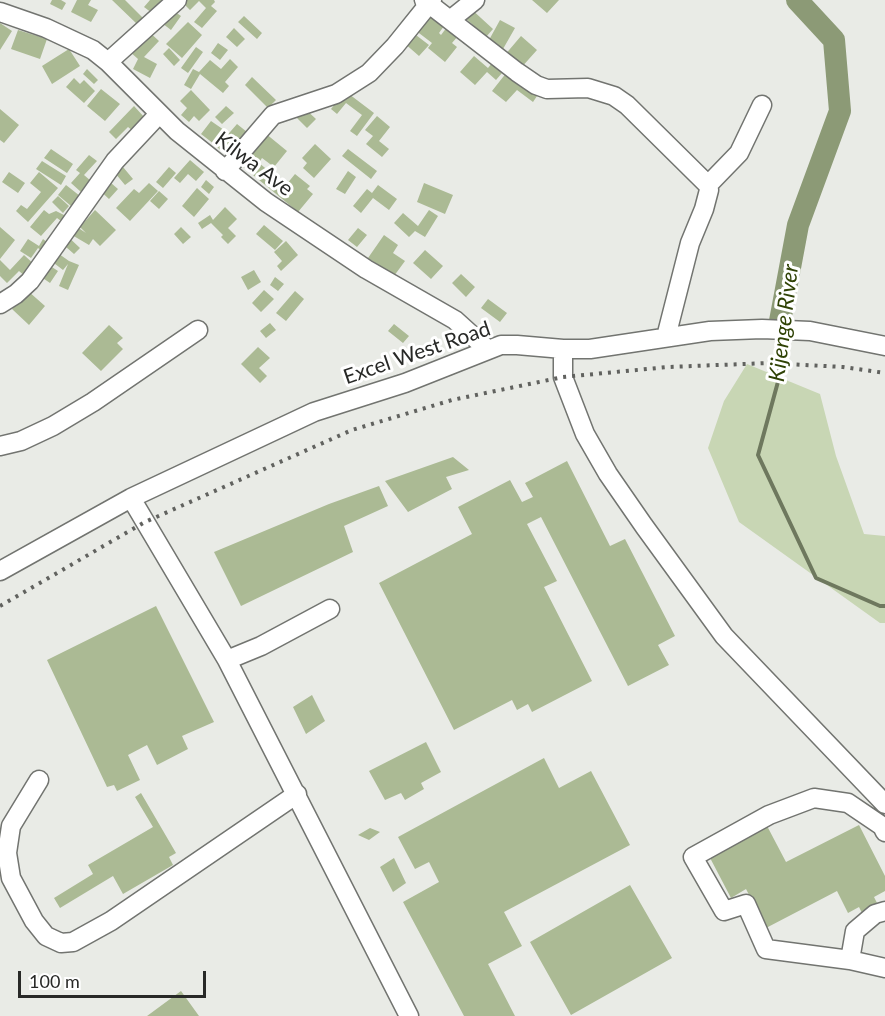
<!DOCTYPE html>
<html>
<head>
<meta charset="utf-8">
<style>
  body { margin:0 }
  #map { position:relative; width:885px; height:1016px; overflow:hidden; background:#e9ebe6; font-family:Lato,sans-serif }
  canvas { display:block }
  .scale { position:absolute; left:18px; top:971px; width:188px; height:27px; box-sizing:border-box; border:3px solid #282927; border-top:0; padding-left:8px; font-size:18px; line-height:21px; white-space:nowrap; color:#282927; -webkit-text-stroke:4px #fff; paint-order:stroke }
</style>
</head>
<body>
<div id="map">
<canvas width="885" height="1016"></canvas>
<div class="scale">100 m</div>
</div>
<script>
const g = document.querySelector('canvas').getContext('2d');
g.lineJoin = 'round';
function paint(path, color) {
  g.fillStyle = color;
  g.fill(path, 'evenodd');
}
function shape(rows) {
  const path = new Path2D();
  for (const r of rows) {
    path.moveTo(r[0], r[1]);
    for (let i = 2; i < r.length; i += 2) path.lineTo(r[i], r[i + 1]);
  }
  return path;
}
function stroke(path, color, width, dash) {
  g.strokeStyle = color;
  g.lineWidth = width;
  g.lineCap = dash ? 'butt' : 'round';
  g.setLineDash(dash || []);
  g.stroke(path);
}
function label(font, color, halo, rows, align = 'center') {
  g.font = font + ' Lato,sans-serif';
  g.lineWidth = 6;
  g.setLineDash([]);
  g.textBaseline = 'middle';
  g.strokeStyle = halo;
  g.fillStyle = color;
  for (const [text, x, y, turn = 0] of rows) {
    g.save();
    g.translate(x, y);
    g.rotate((+turn || 0) * Math.PI / 180);
    g.textAlign = isNaN(turn) ? turn : align;
    if (halo) g.strokeText(text, 0, 0);
    g.fillText(text, 0, 0);
    g.restore();
  }
}
paint(shape([
  [747,364,820,394,836,456,864,534,885,536,885,623,880,623,739,522,708,448,724,401]
]), '#c8d6b4');
stroke(shape([
  [779,334,779,378,758,455,816,578,880,606,885,606]
]), '#6e785e', 4);
stroke(shape([
  [780,321,798,225,840,111,834,40,797,0]
]), '#8c9a76', 22);
paint(shape([
  [52,0,61,0,66,3,62,10,50,4],
  [77,0,91,0,88,5,98,10,91,22,71,12],
  [112,0,125,0,144,19,138,25],
  [150,0,163,0,152,13,144,7],
  [186,0,214,0,215,2,211,6,217,11,202,28,194,22,206,8,199,1,190,10,183,3],
  [532,0,559,0,547,13],
  [168,7,181,16,171,30,158,20],
  [469,7,493,29,486,37,462,15],
  [429,14,444,26,439,33,441,35,447,27,458,36,452,43,457,47,445,62,428,48,432,43,415,30],
  [244,16,262,33,257,39,238,22],
  [500,20,515,28,503,49,489,40],
  [188,22,202,35,182,58,166,44],
  [0,23,12,31,0,50],
  [234,28,245,39,237,47,226,37],
  [18,30,47,39,40,59,11,49],
  [147,30,159,41,144,57,157,64,150,78,133,69,138,59,129,51],
  [412,32,429,45,419,56,403,42],
  [521,36,537,50,520,69,504,56],
  [218,43,228,50,220,60,211,53],
  [196,47,203,52,188,73,181,68],
  [169,48,180,60,174,66,163,54],
  [69,49,80,66,52,84,42,66],
  [474,56,488,68,492,63,502,73,496,80,487,72,475,85,460,72],
  [230,59,238,67,225,82,229,86,223,93,200,74,191,89,184,85,193,69,199,72,210,60,221,69],
  [87,69,98,80,94,84,83,74],
  [507,72,537,96,533,102,517,90,506,102,492,91],
  [252,77,276,100,268,108,245,85],
  [74,78,80,84,84,80,95,91,84,103,66,87],
  [101,89,120,104,105,121,87,106],
  [191,90,210,110,199,121,194,116,189,122,181,115,187,108,180,101],
  [345,91,374,113,357,136,350,131,362,115,346,103,337,114,331,109],
  [134,106,145,118,133,131,128,127,116,139,109,132],
  [226,106,234,113,222,124,215,117],
  [303,107,316,119,307,128,294,115],
  [0,109,19,125,4,143,0,140],
  [377,116,390,127,379,141,389,149,382,157,366,144,373,136,365,130],
  [211,121,224,130,214,144,201,134],
  [237,124,247,132,226,155,217,147],
  [265,133,287,151,274,167,262,158,259,163,286,185,295,174,310,186,307,189,313,194,298,212,236,161],
  [315,144,331,159,314,178,303,168,307,163,302,158],
  [51,149,73,164,67,173,44,158],
  [348,149,377,171,371,179,342,156],
  [89,155,97,161,84,175,91,181,81,192,71,183,80,173,76,170],
  [190,160,204,172,196,181,188,174,180,183,174,178],
  [42,161,66,176,61,185,36,169],
  [118,161,133,179,125,185,115,173],
  [169,167,176,173,163,188,156,182],
  [348,171,356,177,345,194,336,189],
  [9,172,25,183,18,193,2,182],
  [39,172,58,188,28,222,16,211,21,205,27,209,41,192,30,183],
  [104,177,118,189,109,199,95,186],
  [206,180,214,187,209,194,201,187],
  [149,183,158,191,130,221,116,208,134,189,139,193],
  [424,183,453,195,445,214,417,202],
  [66,185,80,196,71,206,58,195],
  [378,185,397,199,389,210,373,198,361,213,353,206,367,189,372,193],
  [197,188,209,199,194,217,182,206],
  [159,191,168,199,159,209,150,201],
  [58,196,69,206,63,213,52,202],
  [225,207,237,219,228,228,236,236,228,244,221,237,223,235,211,223,202,229,198,223,210,215,213,220],
  [44,210,49,214,56,211,66,216,61,221,57,218,41,236,30,227],
  [95,210,116,230,100,246,93,239,89,245,72,235,77,227,86,233,80,227],
  [429,210,438,216,425,237,415,231,409,237,394,223,403,213,418,226],
  [264,225,283,241,275,250,256,234],
  [0,227,15,240,0,259],
  [181,227,191,237,183,244,174,234],
  [358,228,367,235,357,247,348,240],
  [64,233,80,248,74,254,58,240],
  [384,235,398,245,393,253,405,261,394,276,368,258],
  [28,239,39,246,43,239,48,243,42,251,38,248,31,258,20,251],
  [286,241,298,255,281,271,277,266,282,261,274,252],
  [52,249,69,261,79,265,68,290,59,286,68,264,63,270,46,257],
  [425,250,443,266,431,279,413,263],
  [24,255,37,267,41,260,58,271,50,283,34,272,27,278,19,271,7,283,0,276,0,260,10,270],
  [254,270,261,282,248,290,241,277],
  [461,274,475,287,466,297,452,283],
  [275,277,284,284,278,291,270,285],
  [264,290,274,299,261,312,252,303],
  [28,291,45,306,29,325,12,309],
  [295,291,304,299,286,321,276,313],
  [488,299,507,313,500,322,481,308],
  [270,323,276,330,266,338,260,331],
  [394,324,409,336,403,343,388,331],
  [109,325,123,338,117,343,123,349,101,371,82,353],
  [258,347,270,358,259,368,267,376,260,383,241,364],
  [453,457,469,470,446,477,452,489,408,512,385,481],
  [567,461,610,546,625,539,675,636,658,645,669,665,628,686,541,517,527,524,557,581,544,587,592,681,532,712,528,704,517,710,512,700,454,730,379,583,472,534,458,507,510,480,522,502,533,497,525,483],
  [379,486,388,506,344,526,353,552,241,606,214,552,329,504],
  [156,606,214,722,182,736,188,749,157,765,147,745,128,755,140,780,117,791,114,785,107,787,47,660],
  [312,695,325,721,306,734,293,707],
  [426,742,441,772,421,783,424,789,405,800,401,793,385,800,369,771],
  [544,758,559,788,591,771,630,845,504,912,522,946,488,964,515,1016,464,1016,403,902,439,882,429,862,415,869,398,837],
  [141,793,176,853,169,857,173,865,123,894,113,876,60,908,54,898,93,874,88,865,153,827,135,797],
  [766,824,786,862,859,825,885,876,885,891,874,897,878,905,862,913,859,907,848,913,837,891,766,928,746,889,731,898,708,854],
  [370,828,380,832,369,840,358,835],
  [394,858,406,883,393,892,380,867],
  [630,885,672,958,571,1015,530,942],
  [181,991,199,1016,147,1016]
]), '#abba94');
const minor = shape([
  [424,0,517,72,536,85,547,89,588,88,614,96,627,105,708,185,709,190,704,209,690,243,666,337],
  [0,12,46,28,93,50,108,62,177,131,266,202,366,269,455,320,487,349],
  [450,20,475,0],
  [108,62,177,0],
  [225,171,273,115,336,94,369,73,395,46,432,0],
  [708,185,739,153,762,105],
  [0,304,16,294,30,281,115,161,159,114],
  [563,349,563,377,585,434,608,474,644,526,724,636,885,804],
  [0,446,21,441,53,426,93,402,198,330],
  [131,498,227,660,409,1016],
  [0,571,131,498,314,412,405,383,501,345,517,345,563,349,590,349,710,331,762,329,810,331,885,346],
  [227,660,261,646,330,609],
  [39,780,11,826,7,853,11,878,34,921,46,936,61,943,73,942,111,921,297,794],
  [885,832,882,826,848,803,814,798,769,815,693,857,724,911,746,904,766,949,850,960,855,931,875,914,885,911],
  [850,960,885,968]
]);
stroke(minor, '#727470', 21);
stroke(minor, '#fff', 18);
stroke(shape([
  [0,606,145,522,352,430,452,400,563,377,668,367,769,363,843,367,885,373]
]), '#61625f', 4, [3, 6]);
label('21px', '#282927', '#fff', [
  ["Kilwa Ave",254,164,37],
  ["Excel West Road",417,353,-19]
]);
label('italic 22px', '#2f4205', '#fff', [
  ["Kijenge River",784,323,-83]
]);
</script>
</body>
</html>
